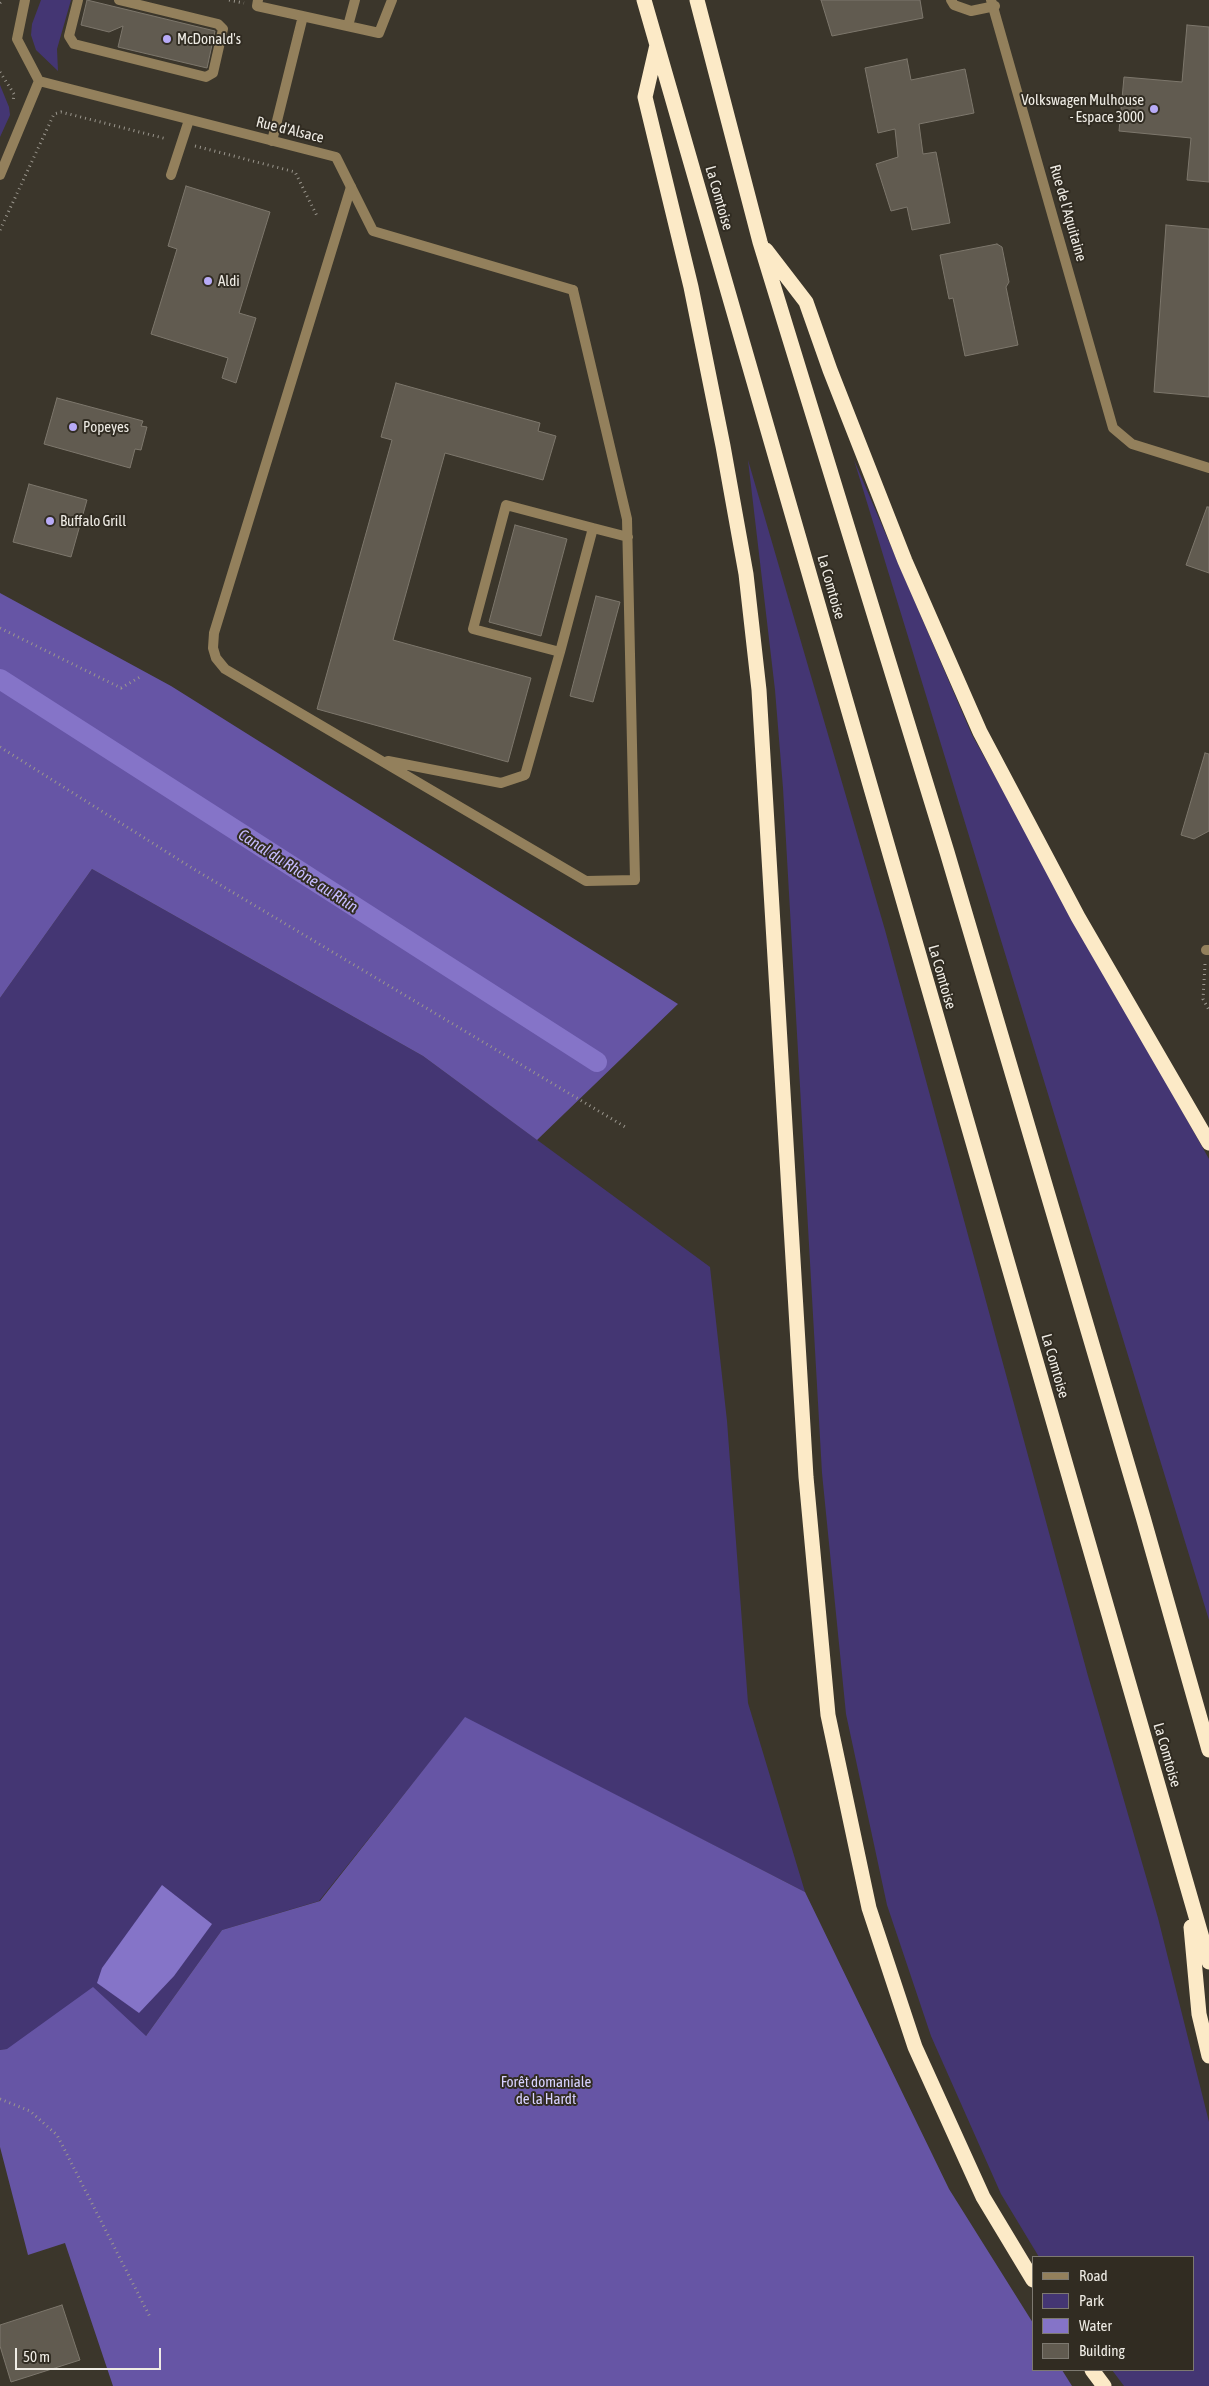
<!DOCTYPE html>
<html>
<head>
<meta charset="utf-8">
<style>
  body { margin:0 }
  #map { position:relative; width:1209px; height:2386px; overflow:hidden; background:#3b362b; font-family:"Asap Condensed",sans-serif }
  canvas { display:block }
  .legend { position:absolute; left:1032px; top:2256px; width:162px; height:115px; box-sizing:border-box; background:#312c22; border:1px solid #7d7970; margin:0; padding:6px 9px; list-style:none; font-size:15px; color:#efece5 }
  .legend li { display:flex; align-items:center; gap:10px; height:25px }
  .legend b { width:25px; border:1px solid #7d7970 }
  .scale { position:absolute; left:15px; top:2348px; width:146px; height:22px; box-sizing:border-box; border:2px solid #efece5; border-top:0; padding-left:6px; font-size:15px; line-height:18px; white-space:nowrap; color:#efece5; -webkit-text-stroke:4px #312c22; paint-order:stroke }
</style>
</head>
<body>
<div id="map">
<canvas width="1209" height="2386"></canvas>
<ul class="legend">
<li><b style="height:6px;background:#93805c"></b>Road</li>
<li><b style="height:14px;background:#443673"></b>Park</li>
<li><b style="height:14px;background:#8574c8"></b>Water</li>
<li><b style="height:14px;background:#615b50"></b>Building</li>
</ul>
<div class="scale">50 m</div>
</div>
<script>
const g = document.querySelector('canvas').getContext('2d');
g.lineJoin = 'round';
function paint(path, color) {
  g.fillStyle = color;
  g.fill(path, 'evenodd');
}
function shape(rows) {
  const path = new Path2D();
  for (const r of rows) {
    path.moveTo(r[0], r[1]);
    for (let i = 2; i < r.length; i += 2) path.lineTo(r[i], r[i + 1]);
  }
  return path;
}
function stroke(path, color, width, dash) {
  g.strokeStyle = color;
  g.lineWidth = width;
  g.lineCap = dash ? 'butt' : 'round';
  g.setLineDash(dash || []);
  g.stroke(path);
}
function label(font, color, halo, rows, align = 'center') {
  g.font = font + ' "Asap Condensed",sans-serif';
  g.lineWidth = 4;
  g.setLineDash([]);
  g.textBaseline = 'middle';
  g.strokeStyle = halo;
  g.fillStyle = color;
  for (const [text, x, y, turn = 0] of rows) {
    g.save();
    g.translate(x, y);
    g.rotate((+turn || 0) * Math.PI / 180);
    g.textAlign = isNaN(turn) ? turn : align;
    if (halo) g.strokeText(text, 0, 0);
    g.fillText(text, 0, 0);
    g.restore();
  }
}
paint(shape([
  [41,0,71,0,57,49,58,71,36,50,31,35,32,24],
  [0,85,9,107,10,115,0,137],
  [748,460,885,930,1088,1676,1158,1918,1209,2122,1209,2386,1124,2386,1112,2370,1193,2370,1193,2257,1039,2257,1001,2194,931,2036,887,1905,846,1714,822,1473,783,788,775,690],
  [854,460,972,735,1209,1159,1209,1620],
  [92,869,423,1056,710,1267,727,1421,748,1703,805,1892,465,1718,319,1901,222,1930,146,2036,0,2050,0,998]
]), '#443673');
paint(shape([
  [0,593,171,686,678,1004,537,1140,423,1056,92,869,0,998],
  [465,1717,805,1892,949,2189,1033,2323,1033,2370,1062,2370,1072,2386,113,2386,65,2243,28,2255,0,2147,0,2050,7,2049,93,1987,146,2036,222,1930,320,1901]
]), '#6655a5');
paint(shape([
  [162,1885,212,1924,174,1976,139,2013,97,1983,102,1968]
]), '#8574c8');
stroke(shape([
  [0,679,597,1062]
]), '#8574c8', 20);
const building = shape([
  [87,0,215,31,207,68,118,47,123,26,109,32,81,25,87,0],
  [821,0,920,0,923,18,832,36,821,0],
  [1187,25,1209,27,1209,182,1187,180,1191,138,1119,131,1124,77,1182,82,1187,25],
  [907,59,911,80,965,69,974,113,919,124,923,154,936,152,950,223,912,230,907,207,891,211,876,164,898,157,895,129,878,133,865,68,907,59],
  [186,186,270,212,239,313,256,318,236,383,222,378,228,358,151,334,177,249,168,246,186,186],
  [1166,225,1209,229,1209,397,1154,392,1166,225],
  [997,244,1002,247,1009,282,1006,287,1018,345,965,356,953,298,949,299,940,255,997,244],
  [396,383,540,423,538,431,556,436,543,480,445,453,393,640,531,678,508,762,317,709,392,440,381,437,396,383],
  [57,398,143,421,141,426,147,427,141,450,135,449,130,468,44,444,57,398],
  [29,484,87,500,71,557,13,542,29,484],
  [1207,507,1209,507,1209,573,1186,565,1207,507],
  [515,525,567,539,541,636,489,622,515,525],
  [596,596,620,602,593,702,570,696,596,596],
  [1205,753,1209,754,1209,831,1194,839,1181,835,1205,753],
  [62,2305,80,2360,11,2382,0,2346,0,2325,62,2305]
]);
paint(building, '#615b50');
stroke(building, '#7d776c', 1);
stroke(shape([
  [229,0,244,3],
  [0,3,3,0],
  [0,72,14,94,13,102],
  [195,146,295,172,318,218],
  [0,230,54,114,61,112,167,139],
  [0,628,121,688,140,677],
  [0,747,192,868,627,1128],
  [1205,964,1203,999,1209,1010],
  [0,2099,30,2111,57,2135,150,2317]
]), '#9b978e', 3, [1, 4]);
stroke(shape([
  [78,0,69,36,74,44,206,77,213,73,223,29,218,24,119,0],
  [258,0,257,6,379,33,392,0],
  [951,0,954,5,971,11,995,6],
  [348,26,355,0],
  [272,141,303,16],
  [171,175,189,120],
  [351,187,214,633,213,648,216,658,225,669,586,881,635,880,627,519,573,290],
  [593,528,560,652,473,629,506,505,593,528,628,537],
  [388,761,501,783,525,775,560,652]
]), '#93805c', 10);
stroke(shape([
  [25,0,17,39,39,81,336,157,373,231,573,290],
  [991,0,1113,428,1132,444,1209,468],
  [0,175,39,81],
  [1206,950,1209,950]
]), '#93805c', 10);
stroke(shape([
  [644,0,1209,1962],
  [697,0,760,242,947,852,1143,1517,1209,1750],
  [657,45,645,97,691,287,723,446,746,574,759,690,806,1477,828,1715,869,1908,915,2047,983,2197,1033,2280],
  [766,250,806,302,830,370,905,561,980,732,1078,917,1209,1143],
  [1191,1927,1199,2014,1209,2056],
  [1092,2370,1104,2386]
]), '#fceac7', 15);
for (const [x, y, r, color] of [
  [167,39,5,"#b8abf7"],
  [1154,109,5,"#b8abf7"],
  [208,281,5,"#b8abf7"],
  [73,427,5,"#b8abf7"],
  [50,521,5,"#b8abf7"]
]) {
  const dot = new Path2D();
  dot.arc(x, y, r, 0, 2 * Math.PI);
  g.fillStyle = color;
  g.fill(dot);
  stroke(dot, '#312c22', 2);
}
label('15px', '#efece5', '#312c22', [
  ["McDonald's",177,39],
  ["Volkswagen Mulhouse",1144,100,"right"],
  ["- Espace 3000",1144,117,"right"],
  ["Aldi",218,281],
  ["Popeyes",83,427],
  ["Buffalo Grill",60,521]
], 'left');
label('15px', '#efece5', '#312c22', [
  ["Rue d'Alsace",290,130,14],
  ["La Comtoise",719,198,74],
  ["Rue de l'Aquitaine",1068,213,74],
  ["La Comtoise",831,587,74],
  ["La Comtoise",942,977,74],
  ["La Comtoise",1055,1366,74],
  ["La Comtoise",1167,1755,74]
]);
label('15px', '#d8d2ff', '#312c22', [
  ["Forêt domaniale",546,2082],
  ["de la Hardt",546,2099]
]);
label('italic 16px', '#c7bdff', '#312c22', [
  ["Canal du Rhône au Rhin",298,871,33]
]);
</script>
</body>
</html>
